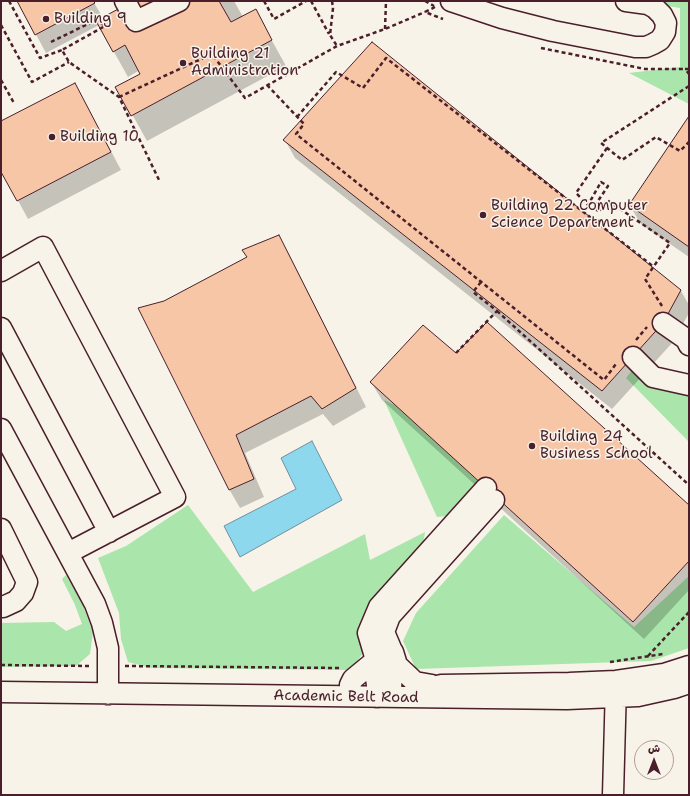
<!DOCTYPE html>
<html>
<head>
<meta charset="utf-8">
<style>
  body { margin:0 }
  #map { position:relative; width:690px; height:796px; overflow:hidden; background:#f7f3e8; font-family:"Shantell Sans","Playpen Sans Arabic",sans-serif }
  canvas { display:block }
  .frame { position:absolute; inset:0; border:2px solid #4a1f2b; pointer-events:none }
  .north { position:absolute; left:634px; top:740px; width:40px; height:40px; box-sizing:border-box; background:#f7f3e8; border:1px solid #b29e9c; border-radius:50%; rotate:0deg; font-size:11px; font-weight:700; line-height:16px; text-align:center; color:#4a1f2b }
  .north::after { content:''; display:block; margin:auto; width:14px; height:18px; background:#4a1f2b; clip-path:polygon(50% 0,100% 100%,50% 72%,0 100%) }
</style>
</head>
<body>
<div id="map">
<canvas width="690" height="796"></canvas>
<div class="frame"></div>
<div class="north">ش</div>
</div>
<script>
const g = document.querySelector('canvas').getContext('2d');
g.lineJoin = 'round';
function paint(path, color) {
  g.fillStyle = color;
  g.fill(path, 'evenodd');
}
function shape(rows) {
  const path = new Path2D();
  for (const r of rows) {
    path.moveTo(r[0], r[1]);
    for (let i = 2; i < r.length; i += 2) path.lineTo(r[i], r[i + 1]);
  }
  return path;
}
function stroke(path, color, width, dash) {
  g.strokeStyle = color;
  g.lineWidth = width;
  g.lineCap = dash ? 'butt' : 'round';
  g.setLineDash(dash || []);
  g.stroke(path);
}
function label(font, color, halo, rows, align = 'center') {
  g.font = font + ' "Shantell Sans",sans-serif';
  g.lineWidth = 3;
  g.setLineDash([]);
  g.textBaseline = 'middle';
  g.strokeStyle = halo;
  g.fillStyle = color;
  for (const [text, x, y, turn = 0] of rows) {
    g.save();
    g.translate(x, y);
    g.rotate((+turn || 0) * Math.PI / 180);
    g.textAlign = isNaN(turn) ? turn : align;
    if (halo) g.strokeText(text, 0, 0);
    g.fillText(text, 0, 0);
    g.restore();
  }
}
paint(shape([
  [637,1,689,1,689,104,629,73,680,67,680,8],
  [637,364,689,391,689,442,626,378],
  [384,400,395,405,486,488,458,515,437,517],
  [188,505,253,592,365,534,370,560,425,532,422,552,364,652,350,670,151,668,128,662,121,639,119,613,98,558,126,546],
  [504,515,634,627,689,576,689,648,651,661,416,669,403,641,416,613],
  [66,575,82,603,93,632,90,654,76,666,1,667,1,623,54,622,66,631,82,624,75,605,62,579]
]), '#aae5ab');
const water = shape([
  [312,441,342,500,240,557,224,526,296,489,281,458,312,441]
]);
paint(water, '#8dd8ed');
stroke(water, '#728e9f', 1);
paint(shape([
  [18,1,93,1,103,18,135,1,234,1,243,17,255,10,286,66,147,141,117,87,142,74,140,70,128,77,99,25,46,53],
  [85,102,121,170,28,219,1,169,1,122],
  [689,118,689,257,641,224,630,206],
  [285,140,681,291,689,305,689,313,673,342,612,409,295,158],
  [278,236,289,254,366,407,333,426,323,414,245,453,264,497,240,508,229,489,164,302,248,258],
  [371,382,689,506,689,590,644,639,382,400]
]), '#0003');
const building = shape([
  [17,1,93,1,95,3,35,35,17,1],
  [133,1,219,1,231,22,256,9,272,40,131,116,115,87,140,74,125,45,113,52,96,21,133,1],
  [372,42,681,290,663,323,602,391,283,140,372,42],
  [75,83,111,152,17,201,1,172,1,121,75,83],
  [689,116,689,247,629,205,689,116],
  [279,235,356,388,322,409,311,396,236,435,254,479,229,490,138,308,164,301,247,257,242,250,279,235],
  [487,322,689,505,689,561,633,622,370,382,423,325,456,353,487,322]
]);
paint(building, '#f7c6a7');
stroke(building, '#4a1f2b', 1);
const minor = shape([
  [125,1,136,21,179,1],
  [451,1,502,18,553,31,635,47,646,47,653,44,660,40,665,32,666,23,662,15,655,8,648,4,626,1],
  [1,271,43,247,175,497,68,553],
  [663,323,686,339,689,345],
  [1,328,109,532],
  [633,357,653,377,689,385],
  [1,429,95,604,102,623,108,648,108,694],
  [1,529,27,582,23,593,16,601,3,607,1,607],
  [393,652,397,665,415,682,432,685],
  [350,685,353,679,376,660],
  [441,685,569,683,616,681,664,674,689,666],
  [1,692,567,699,638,696,674,688,689,683],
  [377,697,377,685,375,671,376,660,368,633,379,607,486,488],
  [391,697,392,651,384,632,390,616,494,500],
  [613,795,616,685]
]);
stroke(minor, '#4a1f2b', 23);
stroke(shape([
  [9,1,40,58,62,50],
  [264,1,274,19,306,1],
  [311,1,329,34],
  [332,1,333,8,330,35,337,46],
  [425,1,434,6],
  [435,7,425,12,443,19],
  [1,25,32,82,69,62],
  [385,29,386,1],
  [51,42,96,20,105,26,62,50,69,62,119,97,160,182],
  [541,48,645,69,685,69],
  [689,69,685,69,689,74],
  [1,80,14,103],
  [267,85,304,124,296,134,604,380,616,364],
  [689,86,601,143,622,160,656,137,680,151,689,142],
  [119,97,212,54,245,98,337,46,385,29,425,12],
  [297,117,336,72,363,88,386,58,654,267],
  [607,148,576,193,588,205,601,182,608,186,594,207,599,212,607,200,670,243,645,279,662,306],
  [497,311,689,485],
  [636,340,647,327],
  [456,353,497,311,473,292,481,282],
  [648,656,689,612],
  [610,662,663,654],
  [1,665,90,666],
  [125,666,340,668]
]), '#4a1f2b', 2.5, [4, 3]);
stroke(minor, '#f7f3e8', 20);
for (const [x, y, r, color] of [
  [46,19,4,"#4a1f2b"],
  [183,63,4,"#4a1f2b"],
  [52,137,4,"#4a1f2b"],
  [483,215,4,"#4a1f2b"],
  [532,446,4,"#4a1f2b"]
]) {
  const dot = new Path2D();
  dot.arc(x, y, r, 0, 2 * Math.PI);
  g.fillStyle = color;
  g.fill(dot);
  stroke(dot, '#f7f3e8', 1.5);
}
label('15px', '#4a1f2b', '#f7f3e8', [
  ["Building 9",54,19],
  ["Building 21",191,54],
  ["Administration",191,71],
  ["Building 10",60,137],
  ["Building 22 Computer",491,206],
  ["Science Department",491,223],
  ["Building 24",540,437],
  ["Business School",540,454]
], 'left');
label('15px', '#4a1f2b', '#f7f3e8', [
  ["Academic Belt Road",346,697,1]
]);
</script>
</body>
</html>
